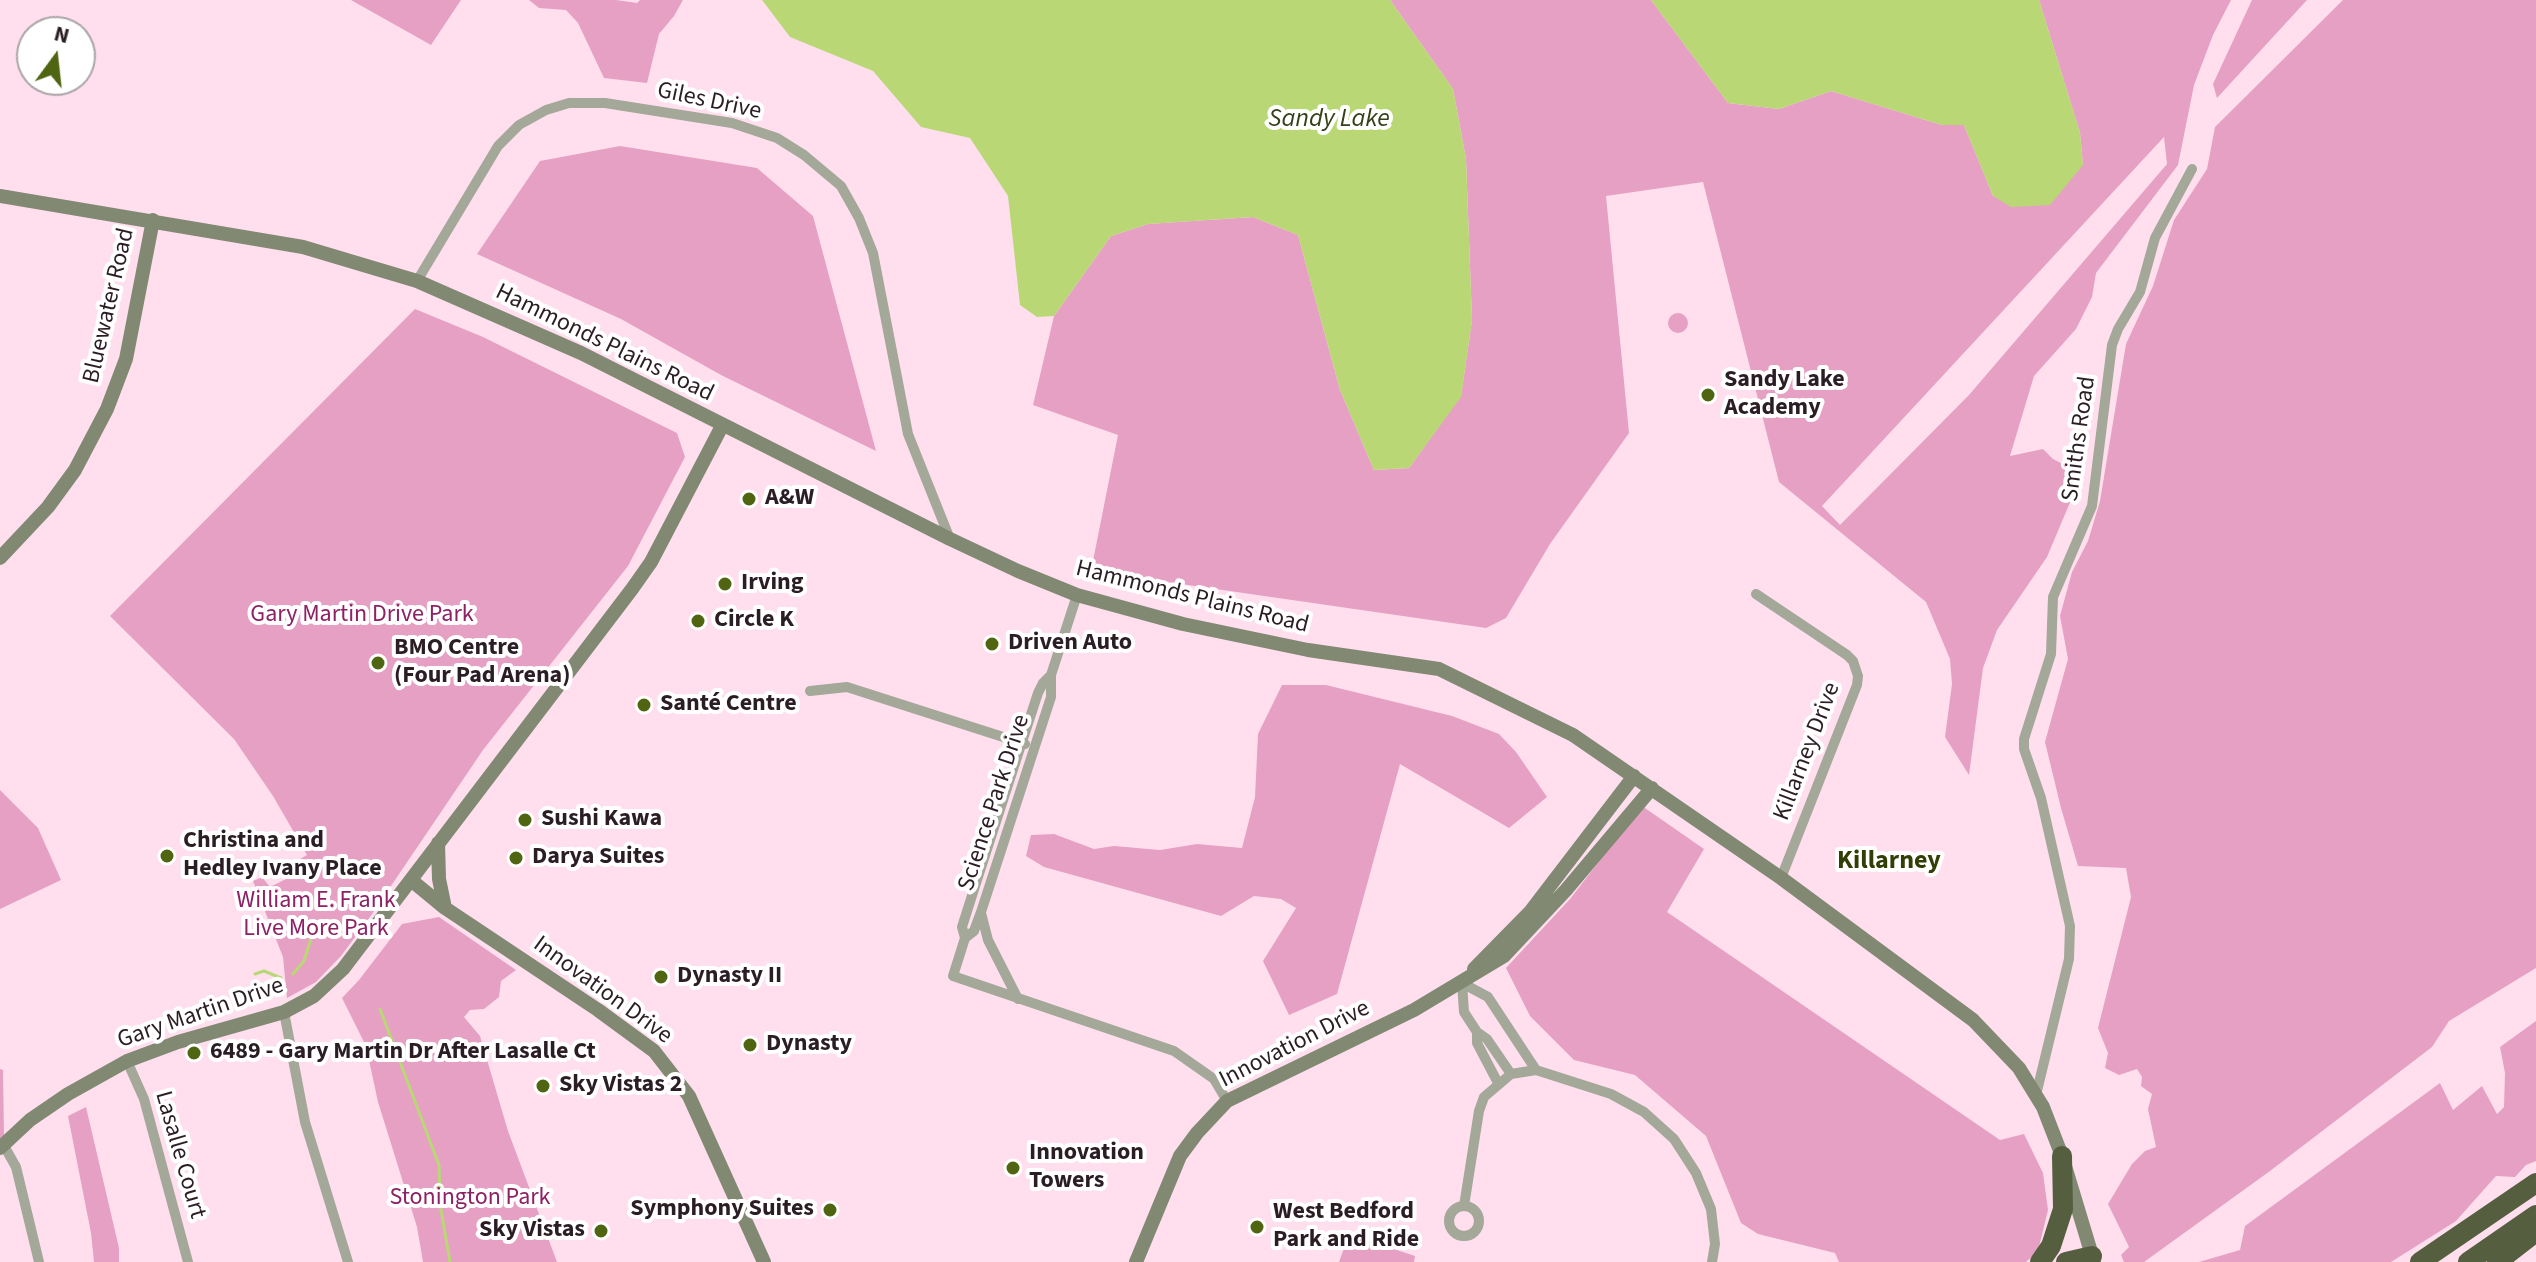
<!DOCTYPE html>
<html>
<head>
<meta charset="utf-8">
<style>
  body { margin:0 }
  #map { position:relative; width:2536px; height:1262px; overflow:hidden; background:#ffdfee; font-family:"Source Sans 3",sans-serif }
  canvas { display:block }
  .north { position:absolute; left:16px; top:16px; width:80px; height:80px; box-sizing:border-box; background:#fff; border:2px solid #aaa5a7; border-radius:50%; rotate:15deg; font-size:22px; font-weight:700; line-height:32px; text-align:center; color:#2b1d24 }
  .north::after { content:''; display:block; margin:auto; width:28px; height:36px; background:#506511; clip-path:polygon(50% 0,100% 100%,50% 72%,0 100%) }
</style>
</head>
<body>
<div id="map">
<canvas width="2536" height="1262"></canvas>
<div class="north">N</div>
</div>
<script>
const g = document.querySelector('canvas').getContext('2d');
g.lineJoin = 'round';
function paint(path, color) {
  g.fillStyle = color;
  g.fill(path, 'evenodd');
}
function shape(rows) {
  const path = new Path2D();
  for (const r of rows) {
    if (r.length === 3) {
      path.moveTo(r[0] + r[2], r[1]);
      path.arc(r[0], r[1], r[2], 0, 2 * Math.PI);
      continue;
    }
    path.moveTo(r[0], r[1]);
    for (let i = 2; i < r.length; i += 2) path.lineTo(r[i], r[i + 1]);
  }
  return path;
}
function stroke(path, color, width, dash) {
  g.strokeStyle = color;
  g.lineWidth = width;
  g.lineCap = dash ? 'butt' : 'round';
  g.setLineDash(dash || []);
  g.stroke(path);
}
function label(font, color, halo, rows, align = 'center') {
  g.font = font + ' "Source Sans 3",sans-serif';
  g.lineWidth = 8;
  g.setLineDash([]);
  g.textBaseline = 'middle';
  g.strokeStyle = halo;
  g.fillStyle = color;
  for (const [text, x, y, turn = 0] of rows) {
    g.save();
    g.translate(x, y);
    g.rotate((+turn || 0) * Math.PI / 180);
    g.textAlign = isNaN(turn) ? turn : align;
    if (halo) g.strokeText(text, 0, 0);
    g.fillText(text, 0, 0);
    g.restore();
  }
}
paint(shape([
  [351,0,461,0,431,45],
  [529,0,616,0,637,3,640,0,683,0,674,16,659,34,647,83,604,78,578,23,566,10,539,8],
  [1390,0,1651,0,1728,103,1779,109,1831,91,1942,125,1964,125,1993,196,2083,165,2080,133,2039,0,2231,0,2213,35,2194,85,2178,165,2096,273,2092,297,2076,329,2034,376,2010,456,2043,449,2053,459,2082,474,2047,557,1997,630,1983,668,1969,775,1945,737,1952,684,1950,659,1926,602,1779,482,1703,182,1606,196,1629,433,1550,544,1506,618,1486,628,1091,571,1118,435,1033,405,1054,316,1111,236,1148,224,1253,217,1298,235,1340,390,1374,470,1409,468,1461,396,1472,320,1466,159,1453,89],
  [2164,137,2167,164,1969,395,1840,525,1822,506],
  [2252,0,2307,0,2217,98,2213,84],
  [2343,0,2536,0,2536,968,2449,1021,2432,1047,2270,1171,2144,1262,2124,1262,2121,1255,2129,1247,2108,1204,2132,1164,2145,1151,2156,1147,2148,1109,2152,1094,2141,1086,2142,1077,2137,1069,2119,1075,2105,1068,2108,1053,2098,1028,2131,897,2126,868,2078,866,2061,808,2045,742,2068,659,2060,616,2072,572,2088,541,2100,501,2126,344,2153,286,2174,220,2207,169,2215,127],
  [620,146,757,168,813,216,876,451,721,375,621,319,477,254,540,161],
  [415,309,483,337,677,433,685,457,628,566,483,750,370,917,341,956,316,982,287,998,283,957,253,881,262,877,270,887,300,872,295,862,307,855,273,796,234,739,110,616],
  [1678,323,10],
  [1282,685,1326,685,1452,716,1499,734,1516,752,1547,797,1509,828,1400,764,1337,994,1289,1015,1263,961,1296,908,1281,899,1254,896,1221,916,1044,867,1026,856,1031,835,1054,834,1094,849,1114,846,1160,850,1197,844,1242,848,1255,797,1258,734],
  [0,790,38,828,61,880,0,909],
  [1642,806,1704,849,1667,912,2000,1140,2024,1134,2043,1173,2048,1210,2038,1251,2026,1262,1839,1262,1835,1253,1758,1234,1741,1223,1706,1136,1635,1075,1574,1060,1530,1016,1506,968,1570,899],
  [439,917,516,970,501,981,499,997,484,1009,470,1010,464,1017,480,1036,508,1131,557,1262,423,1262,417,1227,378,1102,366,1046,342,998,359,980,402,924],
  [2536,1021,2536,1161,2526,1165,2515,1177,2496,1176,2456,1221,2391,1262,2199,1262,2240,1250,2245,1226,2440,1083,2453,1110,2482,1086,2497,1114,2504,1107,2505,1073,2500,1047],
  [0,1069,3,1070,4,1137,0,1141],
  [86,1107,119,1248,119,1262,94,1262,91,1233,68,1116],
  [1349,1234,1415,1256,1414,1262,1339,1262]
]), '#e6a0c3');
paint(shape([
  [762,0,1390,0,1453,89,1466,159,1472,320,1461,397,1409,468,1374,470,1340,390,1298,235,1253,217,1148,224,1111,236,1054,316,1037,317,1020,305,1008,196,970,138,921,127,873,71,790,37],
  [1651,0,2039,0,2080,133,2083,165,2050,205,2011,207,1993,196,1964,125,1942,125,1831,91,1779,109,1728,103]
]), '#b9d875');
stroke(shape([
  [255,974,264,971,281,978],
  [293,974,304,961,314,929],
  [380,1009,439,1165,440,1204,450,1262]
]), '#b9d875', 3);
stroke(shape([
  [417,281,498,146,519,125,546,110,569,103,605,103,732,123,777,138,804,155,841,186,859,218,873,253,908,434,950,539],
  [1756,594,1847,655,1853,661,1858,676,1857,685,1781,878],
  [1051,675,1043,683,1038,693,976,883,962,927,965,938,953,976,1174,1051,1214,1079,1227,1101],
  [810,691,847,687,1025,744],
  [981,913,988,940,1018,999],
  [965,938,974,931,981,912,1051,697,1051,675,1077,595],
  [1462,983,1488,997,1536,1070],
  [1462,983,1464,1012,1477,1032,1487,1039,1511,1074],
  [284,1012,305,1122,348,1262],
  [1477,1032,1477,1043,1498,1083],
  [127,1061,144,1099,188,1262],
  [2036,1095,2069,959,2070,926,2041,798,2024,749,2024,739,2051,654,2053,597,2092,506,2112,345,2118,329,2140,292,2155,238,2192,169],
  [3,1144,16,1167,39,1262],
  [1464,1221,15],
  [1464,1206,1479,1111,1484,1097,1511,1074,1536,1070,1611,1094,1644,1112,1674,1139,1696,1173,1711,1209,1715,1244,1712,1262]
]), '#a3a899', 10);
stroke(shape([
  [0,196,303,247,417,281,581,353,950,539,1018,571,1077,595,1183,624,1308,650,1439,669,1573,735,1781,878,1973,1020,2019,1068,2043,1107,2062,1156,2094,1262],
  [0,558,48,507,75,470,107,409,126,359,153,220],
  [438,843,439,879,445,908],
  [411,880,445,908,598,1010,654,1051,689,1096,764,1262],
  [1474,969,1530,912,1634,776],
  [0,1148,30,1120,68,1094,127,1061,178,1042,284,1012,314,996,343,969,632,589,651,562,722,426],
  [1136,1262,1180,1156,1197,1133,1227,1101,1414,1010,1504,956,1566,890,1652,788]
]), '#818973', 14);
stroke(shape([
  [2040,1262,2051,1246,2063,1209,2062,1156],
  [2066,1262,2092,1256],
  [2420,1262,2536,1183],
  [2468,1262,2536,1215],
  [2497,1262,2536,1232]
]), '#555f40', 20);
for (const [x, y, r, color] of [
  [1708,395,8,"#506511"],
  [749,499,8,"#506511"],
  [725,584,8,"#506511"],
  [698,621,8,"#506511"],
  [992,644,8,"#506511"],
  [378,663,8,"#506511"],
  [644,705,8,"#506511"],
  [525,820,8,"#506511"],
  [167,856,8,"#506511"],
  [516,858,8,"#506511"],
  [661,977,8,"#506511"],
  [750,1045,8,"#506511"],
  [194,1053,8,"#506511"],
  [543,1086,8,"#506511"],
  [1013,1168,8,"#506511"],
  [830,1210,8,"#506511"],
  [1257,1227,8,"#506511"],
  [601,1231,8,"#506511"]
]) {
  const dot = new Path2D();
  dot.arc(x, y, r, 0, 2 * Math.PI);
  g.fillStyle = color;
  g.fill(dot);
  stroke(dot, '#fff', 3);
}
label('24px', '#2b1d24', '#fff', [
  ["Giles Drive",709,102,12],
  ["Bluewater Road",110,306,-77],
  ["Hammonds Plains Road",604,344,26],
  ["Smiths Road",2080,439,-82],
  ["Hammonds Plains Road",1192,598,14],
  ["Killarney Drive",1808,752,-69],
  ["Science Park Drive",995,803,-72],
  ["Innovation Drive",602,991,36],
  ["Gary Martin Drive",201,1014,-19],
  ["Innovation Drive",1295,1045,-27],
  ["Lasalle Court",179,1155,74]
]);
label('bold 24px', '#2b1d24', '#fff', [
  ["Sandy Lake",1724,381],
  ["Academy",1724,409],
  ["A&W",765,499],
  ["Irving",741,584],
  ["Circle K",714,621],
  ["Driven Auto",1008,644],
  ["BMO Centre",394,649],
  ["(Four Pad Arena)",394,677],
  ["Santé Centre",660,705],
  ["Sushi Kawa",541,820],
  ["Christina and",183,842],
  ["Hedley Ivany Place",183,870],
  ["Darya Suites",532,858],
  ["Dynasty II",677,977],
  ["Dynasty",766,1045],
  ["6489 - Gary Martin Dr After Lasalle Ct",210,1053],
  ["Sky Vistas 2",559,1086],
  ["Innovation",1029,1154],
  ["Towers",1029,1182],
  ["Symphony Suites",814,1210,"right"],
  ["West Bedford",1273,1213],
  ["Park and Ride",1273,1241],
  ["Sky Vistas",585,1231,"right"]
], 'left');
label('24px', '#8e2064', '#fff', [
  ["Gary Martin Drive Park",362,616],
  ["William E. Frank",316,902],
  ["Live More Park",316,930],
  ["Stonington Park",470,1199]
]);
label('italic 26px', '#354119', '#fff', [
  ["Sandy Lake",1329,120]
]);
label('bold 26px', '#313f05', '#fff', [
  ["Killarney",1889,862]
]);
</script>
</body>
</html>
